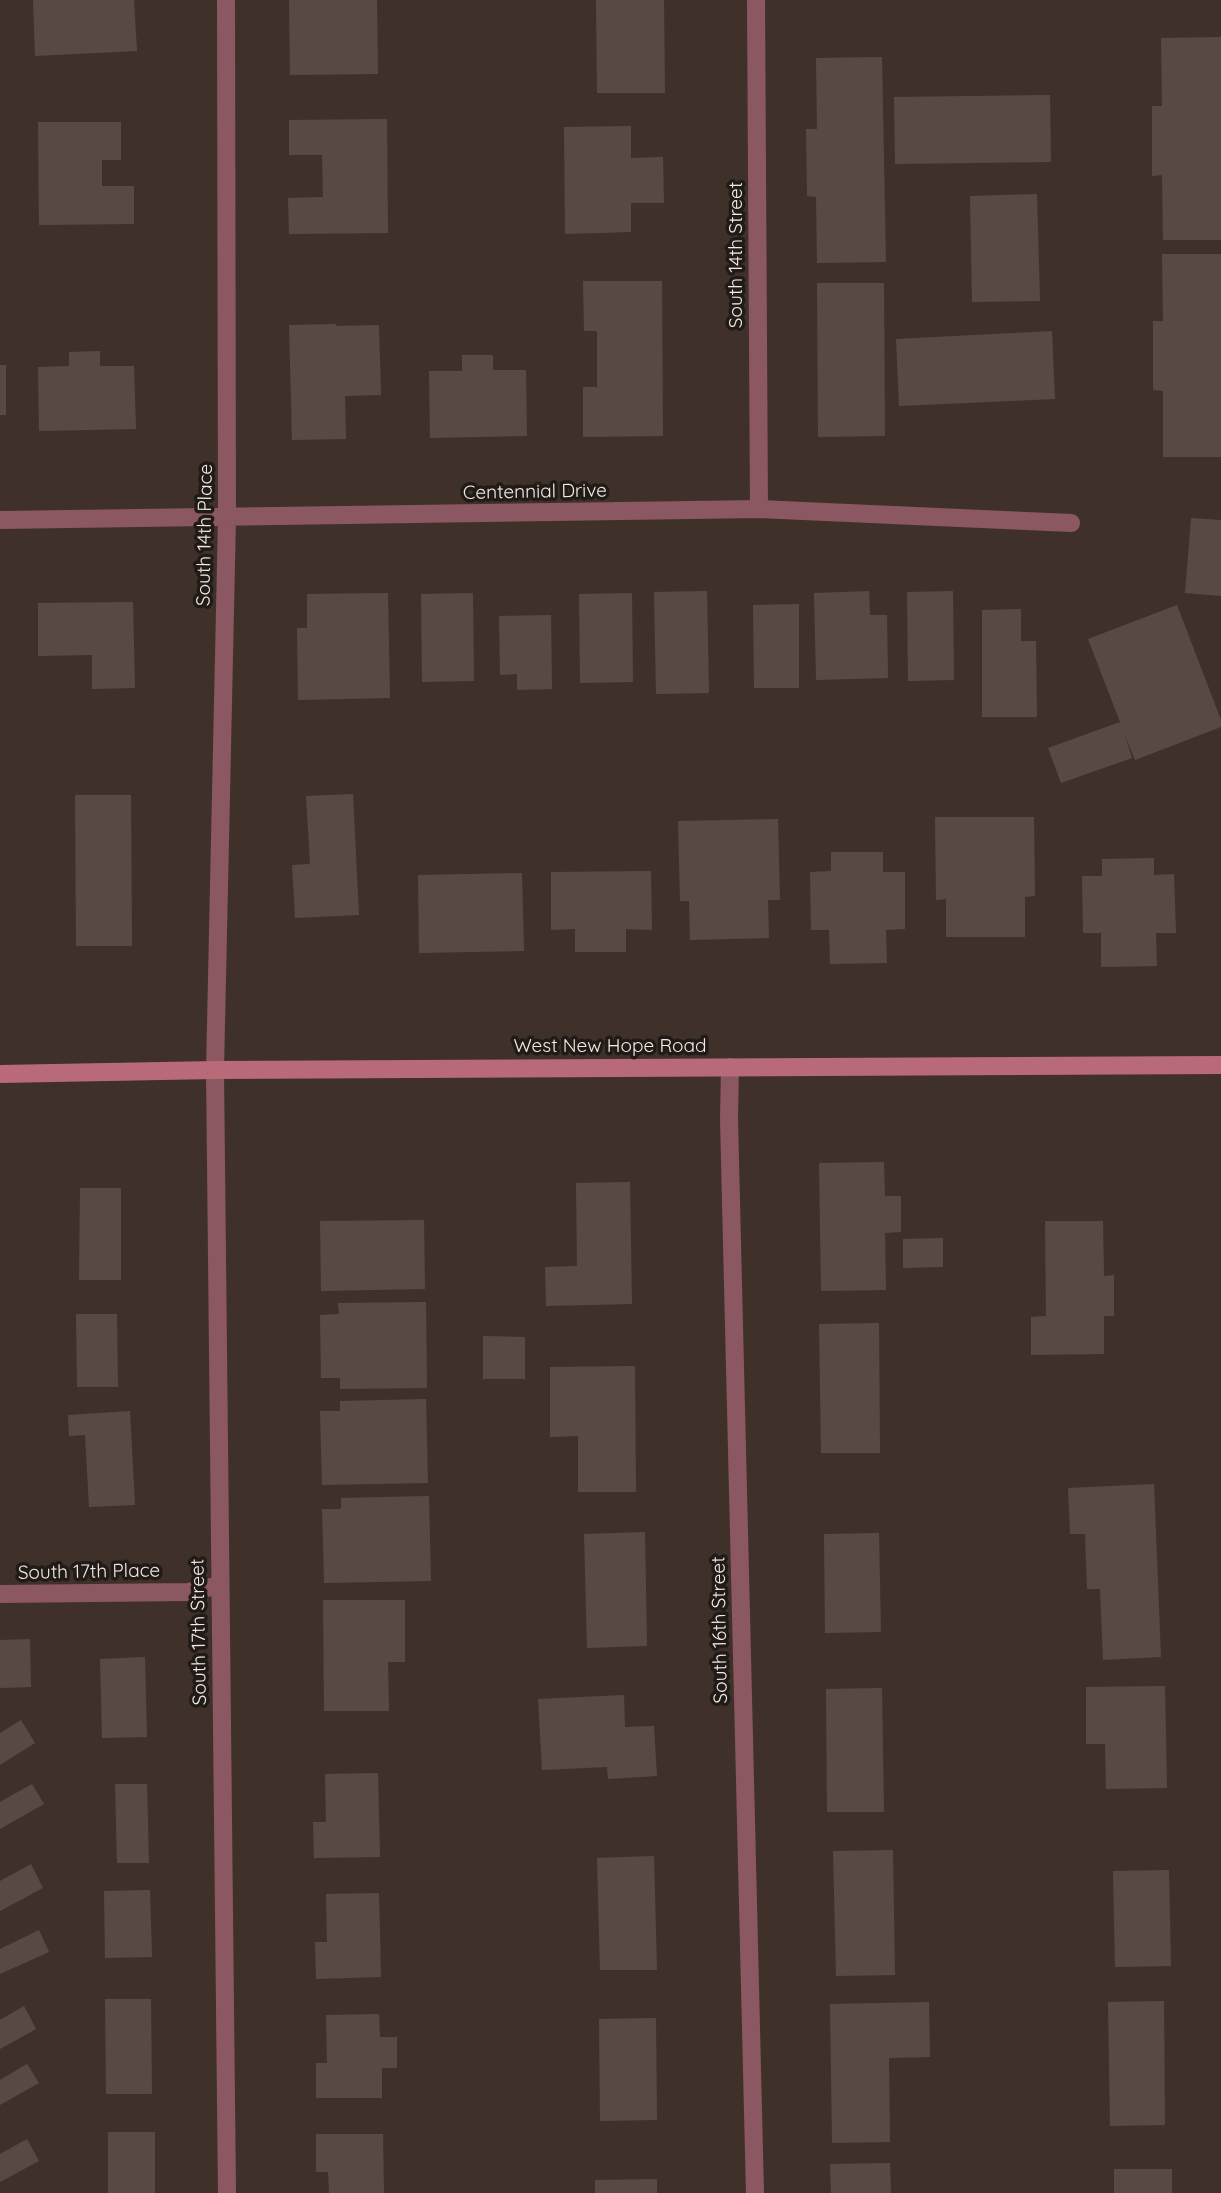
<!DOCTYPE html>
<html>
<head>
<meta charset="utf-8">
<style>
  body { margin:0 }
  canvas { display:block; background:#3f312a }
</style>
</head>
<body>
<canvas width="1221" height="2193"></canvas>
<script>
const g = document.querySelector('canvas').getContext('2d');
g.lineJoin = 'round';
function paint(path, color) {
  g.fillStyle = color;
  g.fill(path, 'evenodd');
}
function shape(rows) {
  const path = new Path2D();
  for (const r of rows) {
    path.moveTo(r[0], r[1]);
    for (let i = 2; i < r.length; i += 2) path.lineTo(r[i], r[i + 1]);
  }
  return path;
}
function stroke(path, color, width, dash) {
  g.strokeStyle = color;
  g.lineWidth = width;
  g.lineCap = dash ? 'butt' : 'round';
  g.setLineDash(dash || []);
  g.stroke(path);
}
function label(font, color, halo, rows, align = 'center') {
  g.font = font + ' Quicksand,sans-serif';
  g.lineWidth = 7;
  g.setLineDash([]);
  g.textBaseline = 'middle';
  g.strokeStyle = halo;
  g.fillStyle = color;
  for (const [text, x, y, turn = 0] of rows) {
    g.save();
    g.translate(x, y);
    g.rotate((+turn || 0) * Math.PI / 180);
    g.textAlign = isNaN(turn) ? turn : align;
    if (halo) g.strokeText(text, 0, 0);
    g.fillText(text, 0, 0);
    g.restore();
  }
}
paint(shape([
  [33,0,134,0,137,51,35,56],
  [289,0,377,0,378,74,290,75],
  [596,0,664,0,665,93,597,93],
  [1221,37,1221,240,1163,240,1162,175,1152,176,1152,106,1162,106,1161,38],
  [882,57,886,262,817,263,816,197,807,196,806,129,817,129,816,58],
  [1050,95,1051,162,895,164,894,97],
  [387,119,388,233,289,234,288,198,323,197,322,155,289,155,289,120],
  [38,122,121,122,121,160,102,160,102,186,134,186,134,224,39,225],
  [631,126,631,158,663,157,664,203,631,203,631,232,565,234,564,127],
  [1037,194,1040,301,972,302,970,196],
  [1162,254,1221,254,1221,457,1163,457,1163,391,1153,390,1153,321,1163,321],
  [583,281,662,281,663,436,583,437,583,387,597,387,597,331,584,331],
  [817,283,884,283,885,436,818,437],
  [336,324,336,326,379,325,381,395,345,396,346,439,292,440,289,325],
  [1052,331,1055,399,899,406,896,339],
  [100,351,100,366,134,366,136,429,39,431,38,367,69,366,69,352],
  [462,355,493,355,493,370,526,370,527,436,430,438,429,371,462,371],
  [0,365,6,365,6,415,0,415],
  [1191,518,1221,520,1221,596,1185,593],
  [707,591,709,693,656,694,654,592],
  [869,591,870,615,887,615,888,678,816,680,814,593],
  [953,591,954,680,908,681,907,592],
  [388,593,390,698,298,700,297,628,307,628,307,594],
  [473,593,474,681,422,682,421,594],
  [632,593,633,682,580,683,579,594],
  [133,602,135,688,92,689,92,655,38,656,38,603],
  [799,604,799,688,754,688,753,605],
  [1177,605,1221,720,1221,727,1135,760,1125,735,1132,758,1061,783,1048,748,1120,722,1088,639],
  [1021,609,1021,641,1036,641,1037,717,982,717,982,610],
  [551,615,552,689,517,690,517,674,500,675,499,616],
  [353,794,359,915,295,918,292,865,310,864,306,796],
  [75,795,131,795,132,946,76,946],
  [935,817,1034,817,1035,896,1025,897,1025,937,946,937,946,899,936,900],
  [778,819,780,900,768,900,769,938,690,940,689,901,680,901,678,821],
  [831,852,883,852,883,872,905,872,905,929,886,930,887,963,830,964,829,930,811,930,810,872,831,871],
  [1154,858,1154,875,1174,874,1176,933,1156,933,1157,966,1101,967,1101,933,1083,933,1082,876,1102,876,1102,859],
  [651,871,652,930,626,929,626,952,575,952,575,929,551,930,551,872],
  [522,873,524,951,419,953,418,875],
  [884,1162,885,1196,901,1196,901,1232,885,1233,886,1290,821,1291,819,1163],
  [630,1182,632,1304,546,1306,545,1267,577,1266,576,1183],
  [80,1188,121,1188,121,1280,79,1280],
  [424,1220,425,1289,321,1291,320,1221],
  [1045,1221,1103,1221,1104,1276,1114,1275,1114,1316,1104,1316,1104,1354,1031,1355,1031,1317,1046,1316],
  [943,1238,943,1267,903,1268,903,1239],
  [426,1302,427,1388,340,1389,340,1378,321,1378,320,1315,339,1314,338,1303],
  [76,1314,117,1314,118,1387,77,1387],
  [879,1323,880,1453,821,1453,819,1324],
  [483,1336,525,1337,525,1379,483,1379],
  [635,1366,636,1492,578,1492,578,1436,550,1437,550,1367],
  [426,1399,428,1483,322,1485,320,1411,340,1411,340,1401],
  [130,1411,135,1505,89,1507,85,1435,69,1436,68,1415],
  [1154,1484,1161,1657,1103,1660,1100,1589,1087,1589,1085,1534,1070,1534,1068,1488],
  [429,1496,431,1581,324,1583,322,1509,341,1509,341,1498],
  [645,1532,647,1646,587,1648,584,1534],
  [879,1533,881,1632,825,1633,824,1534],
  [323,1600,405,1600,405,1662,388,1662,389,1711,324,1711],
  [30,1639,31,1687,0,1688,0,1640],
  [145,1657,147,1737,102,1738,100,1659],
  [1165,1686,1167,1788,1106,1789,1105,1744,1086,1744,1086,1687],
  [882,1688,884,1812,827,1812,826,1689],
  [624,1695,625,1727,654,1726,657,1776,608,1779,607,1767,542,1770,538,1699],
  [21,1720,35,1743,0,1765,0,1733],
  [378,1773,380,1857,314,1858,313,1822,326,1822,325,1774],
  [32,1784,44,1804,0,1829,0,1802],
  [115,1784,147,1784,149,1863,117,1863],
  [893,1850,895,1975,836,1976,833,1851],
  [654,1856,657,1970,600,1970,597,1858],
  [31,1864,43,1888,0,1911,0,1881],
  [1169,1870,1171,1966,1115,1967,1113,1871],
  [150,1890,152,1957,105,1958,104,1891],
  [379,1893,381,1977,316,1979,315,1942,327,1942,326,1894],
  [39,1930,49,1952,0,1974,0,1949],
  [105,1999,151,1999,152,2094,106,2094],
  [1164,2001,1165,2125,1110,2126,1108,2002],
  [929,2002,930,2057,889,2058,890,2142,832,2143,830,2004],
  [24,2006,36,2029,0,2049,0,2020],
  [379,2014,380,2037,397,2037,397,2068,382,2068,382,2098,316,2098,316,2063,327,2063,326,2015],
  [656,2018,657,2120,600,2121,599,2019],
  [27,2064,39,2083,0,2105,0,2080],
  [108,2132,155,2132,155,2193,108,2193],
  [316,2134,383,2134,384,2193,329,2193,328,2172,316,2172],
  [27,2139,39,2161,0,2182,0,2154],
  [890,2163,891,2193,831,2193,830,2164],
  [1114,2169,1172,2169,1172,2193,1114,2193],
  [657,2179,657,2193,595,2193,595,2180]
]), '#594945');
stroke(shape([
  [226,0,227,518,215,1070,227,2193],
  [756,0,759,509],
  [0,520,759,509,1071,523],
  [730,1067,729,1119,755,2193],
  [0,1594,188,1592,220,1585]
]), '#8b5861', 18);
stroke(shape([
  [0,1074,215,1070,1221,1065]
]), '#b96a79', 18);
label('19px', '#f3eae5', '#211b17', [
  ["South 14th Street",736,255,-90],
  ["Centennial Drive",535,492,-1],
  ["South 14th Place",205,535,-89],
  ["West New Hope Road",610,1046],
  ["South 17th Place",89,1572,-1],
  ["South 16th Street",720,1630,-91],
  ["South 17th Street",199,1632,-91]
]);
</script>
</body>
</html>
